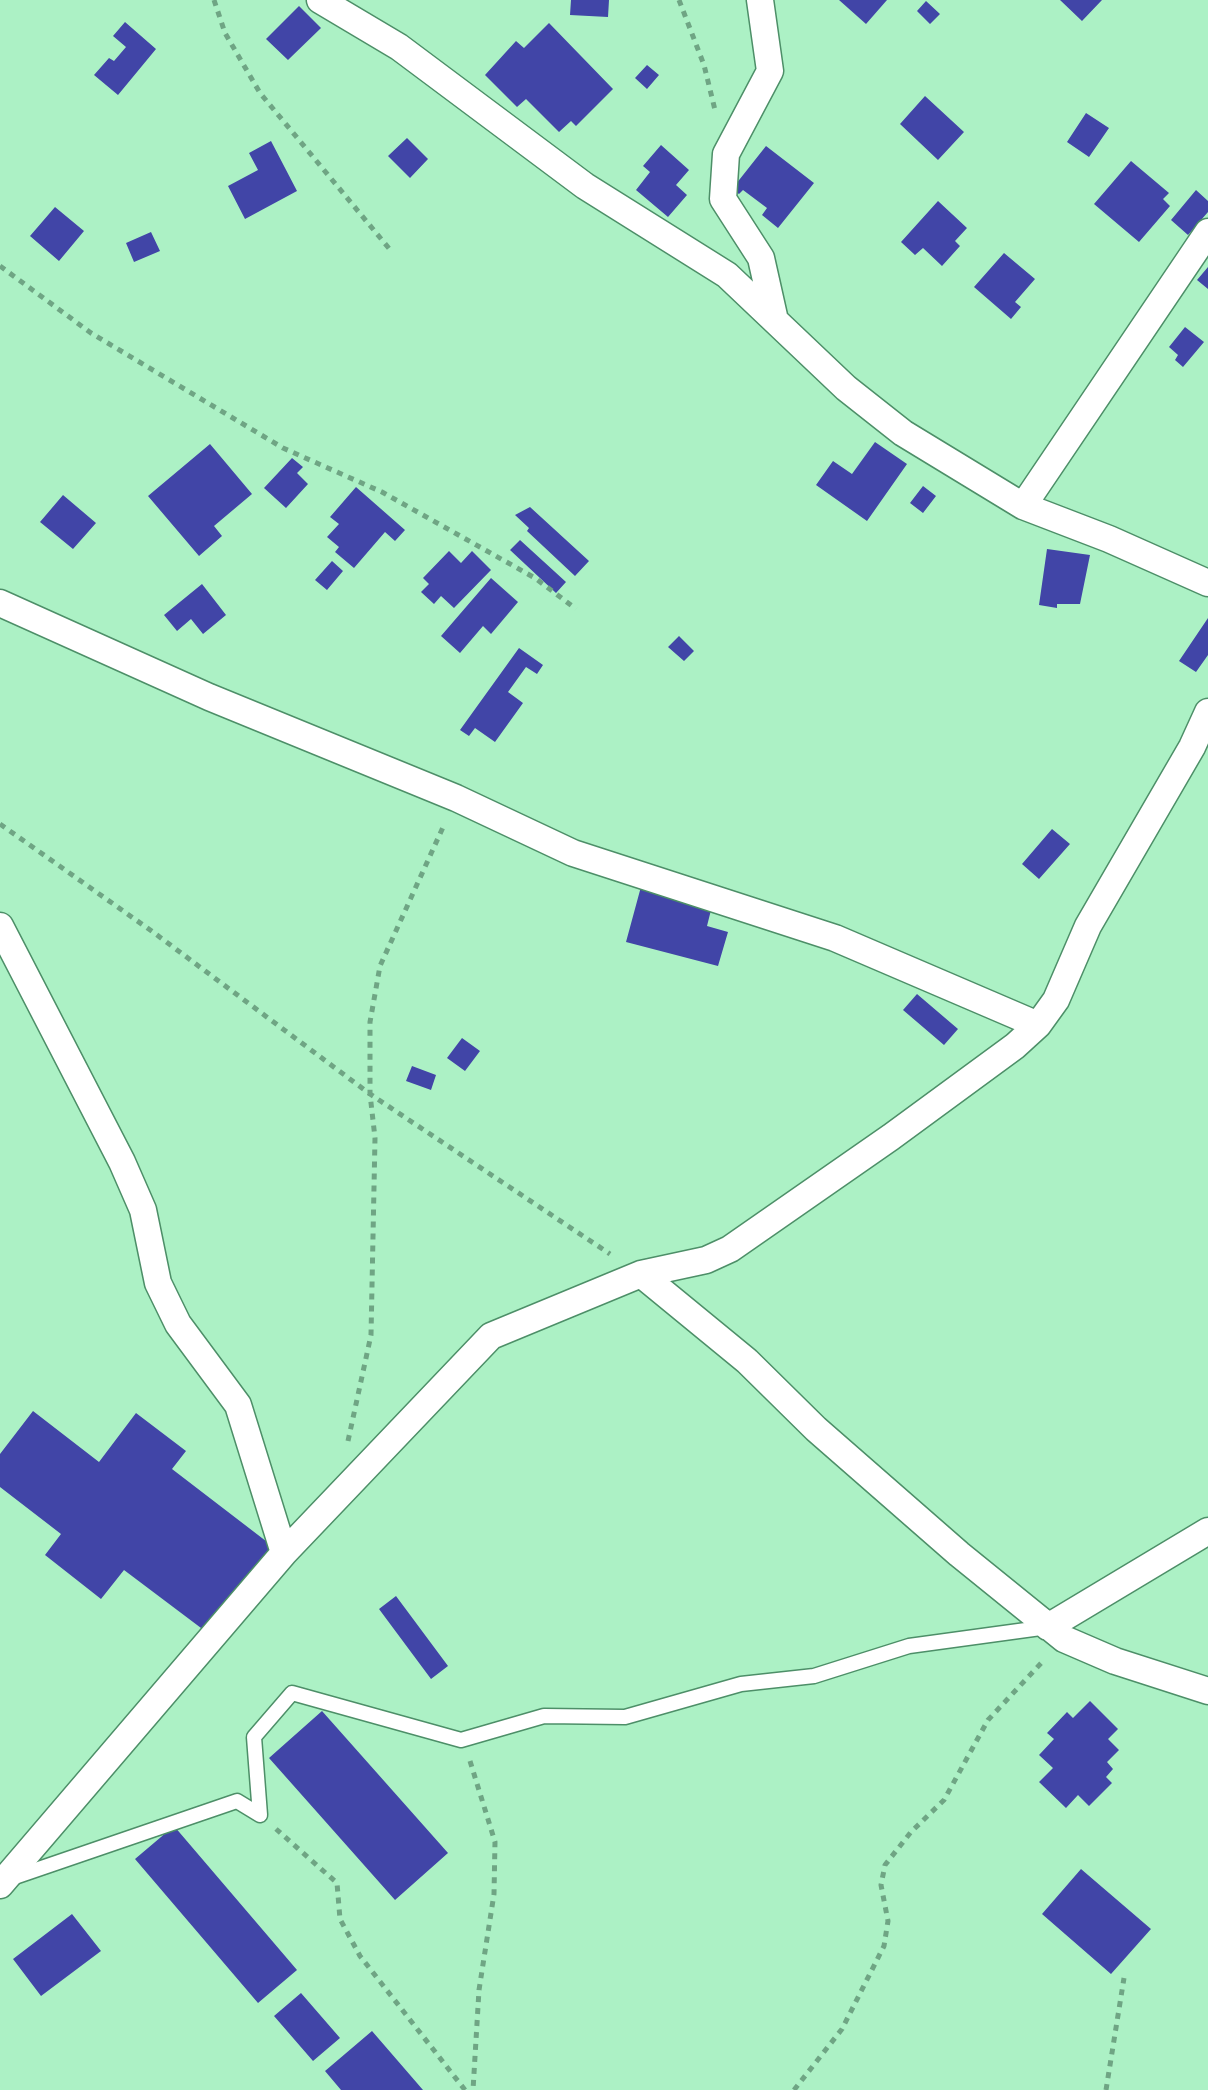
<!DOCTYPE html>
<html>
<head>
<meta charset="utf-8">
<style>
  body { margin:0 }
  canvas { display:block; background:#acf1c5 }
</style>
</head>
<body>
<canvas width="1208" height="2090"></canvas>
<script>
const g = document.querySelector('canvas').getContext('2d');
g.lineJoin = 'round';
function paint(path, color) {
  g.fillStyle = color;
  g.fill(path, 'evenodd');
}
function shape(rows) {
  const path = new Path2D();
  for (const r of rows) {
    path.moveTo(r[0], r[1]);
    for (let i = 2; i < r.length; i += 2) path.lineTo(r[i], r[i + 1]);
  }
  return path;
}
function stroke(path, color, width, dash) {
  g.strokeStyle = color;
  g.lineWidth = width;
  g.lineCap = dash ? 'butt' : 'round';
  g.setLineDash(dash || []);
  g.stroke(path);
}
paint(shape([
  [571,0,609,0,608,17,570,15],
  [839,0,887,0,866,24],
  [1060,0,1102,0,1082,21],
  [926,1,940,14,930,24,917,11],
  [299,6,321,28,288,60,266,39],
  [125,22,156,49,118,95,94,75,109,58,114,61,126,47,113,36],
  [549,23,613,89,576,126,571,121,559,132,526,99,517,107,485,75,516,41,524,48],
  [647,65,659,75,647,89,635,78],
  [925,96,964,132,938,160,900,124],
  [1086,113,1109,128,1089,157,1067,142],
  [407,138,428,159,410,178,388,156],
  [271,141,297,191,245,219,228,186,258,170,249,153],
  [661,145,689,170,676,185,687,195,668,217,636,190,650,172,643,166],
  [766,146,814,183,778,228,762,215,767,208,743,190,739,194,732,189],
  [1131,161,1169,193,1163,199,1170,206,1139,242,1094,204],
  [1196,190,1208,201,1208,212,1188,235,1171,220],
  [938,201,967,228,955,241,960,246,942,266,923,248,915,255,901,242],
  [55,207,84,231,59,261,30,236],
  [151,232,160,251,134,262,126,243],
  [1004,253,1035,279,1015,302,1021,307,1011,319,974,287],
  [1208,267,1208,289,1197,280],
  [1185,327,1204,342,1183,367,1175,360,1178,355,1169,347],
  [875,442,907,464,867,521,816,485,833,461,852,474],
  [210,444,252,494,214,526,222,536,199,556,148,496],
  [292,458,303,467,297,473,308,484,286,508,264,488],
  [923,486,936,496,923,513,910,503],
  [356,487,405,530,395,541,385,532,354,568,335,552,339,547,327,537,339,524,330,517],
  [63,495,96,523,73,549,40,522],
  [530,507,589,561,575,576,527,531,529,528,515,515],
  [520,540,566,582,556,593,510,550],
  [1047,549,1090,555,1080,604,1057,604,1057,608,1039,605],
  [449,551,461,563,472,551,491,570,454,608,441,596,434,604,421,592,429,584,423,578],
  [332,561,343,571,327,590,315,580],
  [491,578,518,602,491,634,483,626,460,653,441,636],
  [202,584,226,615,203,634,191,619,177,631,164,615],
  [1208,618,1208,655,1196,672,1179,661],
  [679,636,694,651,684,661,668,647],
  [519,648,543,665,537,674,526,667,508,692,523,703,495,742,475,728,469,736,460,730],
  [1052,829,1070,844,1039,879,1022,864],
  [642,883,713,902,707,926,728,932,718,966,626,942],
  [917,994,958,1029,944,1045,903,1010],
  [462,1038,480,1051,465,1071,447,1058],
  [412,1066,436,1075,431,1090,406,1081],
  [33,1411,99,1462,136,1413,186,1451,172,1469,275,1548,209,1634,124,1570,101,1599,45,1555,61,1534,0,1487,0,1454],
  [396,1596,448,1666,431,1679,379,1609],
  [1090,1701,1118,1729,1108,1739,1119,1750,1107,1762,1113,1769,1106,1777,1112,1783,1089,1806,1078,1795,1066,1808,1039,1782,1053,1768,1039,1755,1054,1739,1047,1733,1067,1712,1073,1718],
  [322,1711,448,1853,395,1900,269,1758],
  [174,1826,297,1970,258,2003,135,1859],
  [1081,1869,1151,1929,1111,1974,1042,1914],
  [72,1914,101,1951,41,1996,13,1959],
  [301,1993,340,2038,313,2061,274,2016],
  [372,2031,423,2090,341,2090,325,2071]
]), '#4145a7');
const service = shape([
  [12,1878,237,1801,260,1815,254,1737,292,1693,461,1740,544,1716,625,1717,741,1684,814,1676,909,1646,1048,1627]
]);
const minor = shape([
  [320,0,399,47,585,186,727,275,846,388,903,433,1023,506,1109,539,1208,583],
  [760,0,770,71,726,154,723,199,761,258,774,316],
  [1023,506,1208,232],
  [0,603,209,697,456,798,573,853,835,938,1038,1025],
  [0,926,122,1162,143,1210,158,1283,178,1324,238,1405,284,1553],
  [641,1274,747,1361,816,1429,959,1554,1064,1639,1115,1661,1208,1691],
  [1048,1627,1208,1531],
  [0,1885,284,1553,491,1336,641,1274,706,1260,730,1249,891,1137,1015,1046,1038,1025,1056,1000,1088,926,1192,747,1208,712]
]);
stroke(service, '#4d8f68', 17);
stroke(minor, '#4d8f68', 29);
stroke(shape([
  [214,0,225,33,260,93,392,252],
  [679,0,704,65,715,110],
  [0,266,91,333,283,448,382,492,535,578,576,609],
  [0,824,153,932,370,1094,610,1254],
  [348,1441,371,1335,375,1138,370,1094,370,1022,380,966,444,825],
  [470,1761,495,1842,494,1894,479,1990,473,2090],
  [276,1829,337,1883,340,1919,360,1956,465,2090],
  [794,2090,842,2029,884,1946,888,1921,881,1885,885,1865,911,1832,944,1800,988,1720,1044,1660],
  [1106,2090,1124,1978]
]), '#6fa584', 5, [6, 6]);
stroke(service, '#fff', 14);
stroke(minor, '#fff', 26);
</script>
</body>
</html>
